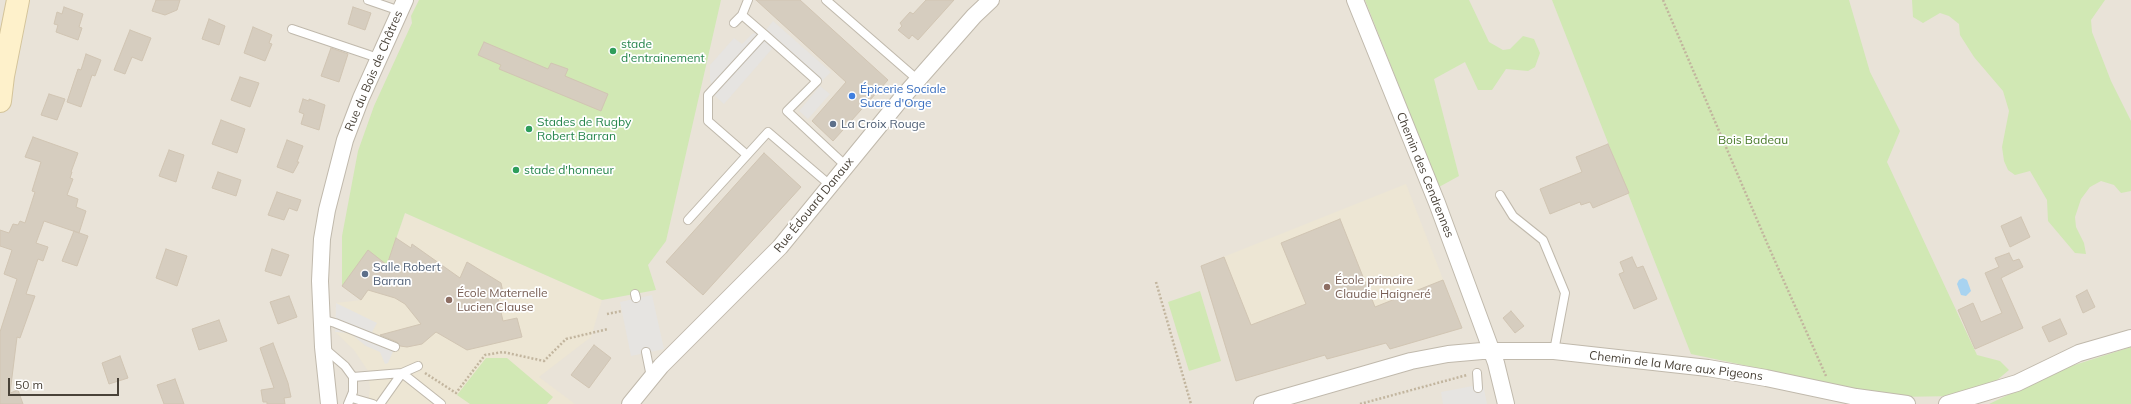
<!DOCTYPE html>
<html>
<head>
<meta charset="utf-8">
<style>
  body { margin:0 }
  #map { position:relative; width:2131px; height:404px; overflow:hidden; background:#f5f1ea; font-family:Mulish,sans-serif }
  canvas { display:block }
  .scale { position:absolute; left:8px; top:378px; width:111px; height:18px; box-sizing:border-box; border:2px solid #494238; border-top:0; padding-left:5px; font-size:12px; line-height:14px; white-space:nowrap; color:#494238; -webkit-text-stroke:3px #fff; paint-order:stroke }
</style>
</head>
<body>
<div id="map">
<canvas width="2131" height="404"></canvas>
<div class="scale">50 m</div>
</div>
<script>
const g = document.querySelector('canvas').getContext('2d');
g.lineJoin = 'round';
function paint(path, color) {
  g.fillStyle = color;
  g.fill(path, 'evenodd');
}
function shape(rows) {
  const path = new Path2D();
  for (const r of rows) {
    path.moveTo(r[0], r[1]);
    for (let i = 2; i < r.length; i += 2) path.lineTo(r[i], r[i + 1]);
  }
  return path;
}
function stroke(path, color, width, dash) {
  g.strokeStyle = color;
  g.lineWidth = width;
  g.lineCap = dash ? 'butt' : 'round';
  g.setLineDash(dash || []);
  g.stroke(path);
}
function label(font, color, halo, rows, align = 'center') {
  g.font = font + ' Mulish,sans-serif';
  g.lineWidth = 3.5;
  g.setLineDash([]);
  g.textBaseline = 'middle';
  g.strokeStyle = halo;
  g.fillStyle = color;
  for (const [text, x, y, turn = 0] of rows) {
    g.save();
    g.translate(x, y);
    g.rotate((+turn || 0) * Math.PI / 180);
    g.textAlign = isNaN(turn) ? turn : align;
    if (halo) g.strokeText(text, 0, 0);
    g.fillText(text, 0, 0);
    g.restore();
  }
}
paint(shape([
  [0,0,2131,0,2131,404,0,404]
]), '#e9e3d8');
paint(shape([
  [1406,184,1462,328,1386,343,1327,359,1325,355,1236,381,1201,266],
  [405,213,602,300,591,337,539,377,575,404,368,404,370,388,368,371,354,350,335,332,336,303,361,300,387,265]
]), '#ede6d4');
paint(shape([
  [419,0,721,0,666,241,648,265,656,290,602,300,405,213,387,265,368,251,342,286,342,236,358,151,374,106,412,23,411,16],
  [1365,0,1469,0,1489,42,1503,50,1510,49,1523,36,1534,39,1540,53,1535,67,1528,71,1506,69,1492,90,1478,90,1465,62,1434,79,1459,176,1439,187],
  [1552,0,1849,0,1870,72,1900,131,1887,162,1977,355,2000,361,2009,370,1990,386,1958,396,1895,397,1691,354],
  [1912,0,2105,0,2091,20,2092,32,2111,81,2131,121,2131,191,2121,193,2114,185,2101,181,2090,187,2081,199,2075,217,2076,227,2084,243,2086,254,2075,253,2048,221,2047,200,2030,171,2015,175,2008,170,2004,161,2002,147,2009,111,2003,91,1974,57,1960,35,1959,24,1949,16,1940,13,1923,23,1913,17],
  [1200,291,1221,361,1189,371,1168,302],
  [2131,347,2131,404,1989,404,2062,369],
  [486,358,507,358,553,397,547,404,470,404,457,395]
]), '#d1e8b4');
paint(shape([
  [773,21,831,72,822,81,778,42,724,104,715,96,710,80,710,65,734,38,742,44,752,34,766,30],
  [820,86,830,94,808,119,799,111],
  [652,295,664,349,631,356,620,302],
  [336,303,377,323,372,332,395,347,388,363,385,364,380,352,366,346,350,333,335,332],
  [1483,384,1487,404,1443,404,1441,392]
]), '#e6e4e1');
paint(shape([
  [1963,278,1967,280,1971,291,1966,296,1961,295,1957,284,1959,280]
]), '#a8d3f0');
const building = shape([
  [156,0,180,0,177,10,165,15,152,11,156,0],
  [756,0,800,0,888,80,833,141,812,121,846,82,756,0],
  [926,0,954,0,918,40,912,35,909,39,898,30,902,26,900,23,910,12,913,14,926,0],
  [64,7,83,14,79,27,82,28,78,40,56,32,58,25,54,24,57,12,62,14,64,7],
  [353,7,371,13,365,30,348,24,353,7],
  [209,19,225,26,219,45,202,39,209,19],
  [253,27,272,35,269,43,272,44,265,61,244,53,253,27],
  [130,30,151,38,142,61,132,57,125,74,114,70,130,30],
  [484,42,548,69,551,63,568,69,565,76,608,94,601,111,499,69,501,65,478,55,484,42],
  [331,48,348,54,339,82,321,76,331,48],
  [86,54,101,60,95,76,92,75,81,107,67,102,78,69,81,70,86,54],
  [240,77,259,83,250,107,231,100,240,77],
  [49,94,65,99,57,120,41,115,49,94],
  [303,99,309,101,309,99,325,105,319,130,301,124,304,114,299,112,303,99],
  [221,120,245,129,237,153,212,144,221,120],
  [33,137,78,153,71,172,72,172,70,178,73,179,67,195,78,199,76,207,86,211,79,233,44,221,36,243,48,247,43,261,38,259,26,294,35,296,20,338,17,337,10,393,18,390,23,404,0,404,0,332,17,279,4,274,12,250,0,246,0,230,9,233,13,224,18,225,20,221,25,223,35,192,32,191,41,162,25,157,33,137],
  [287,140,303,146,297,162,299,162,293,173,277,167,287,140],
  [1608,144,1629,193,1593,208,1590,202,1581,205,1580,202,1550,214,1540,189,1582,172,1576,157,1608,144],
  [169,150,184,155,176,182,159,176,169,150],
  [764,153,801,187,703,295,666,262,764,153],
  [218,172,241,180,236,196,212,188,218,172],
  [277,192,301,200,297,211,289,208,284,220,268,215,277,192],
  [2021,217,2030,237,2010,247,2001,226,2021,217],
  [1340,219,1375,307,1443,280,1462,328,1390,349,1386,343,1327,359,1325,355,1236,381,1201,266,1224,257,1251,325,1306,304,1281,243,1340,219],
  [74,231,88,236,77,266,62,261,74,231],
  [396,238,411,248,412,244,460,278,467,262,501,283,504,297,498,299,503,321,517,318,522,337,467,350,436,332,422,344,407,347,400,346,397,342,380,335,421,324,405,304,395,298,368,290,361,300,342,286,368,250,387,265,396,238],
  [166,249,187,256,177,286,156,278,166,249],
  [272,249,289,255,281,276,265,271,272,249],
  [2009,253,2013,261,2019,259,2023,267,2001,278,2023,328,1975,349,1958,310,1973,303,1981,322,2002,313,1985,273,1999,267,1995,258,2009,253],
  [1632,257,1637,268,1643,266,1657,299,1634,309,1619,274,1624,272,1620,262,1632,257],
  [2087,290,2095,307,2083,313,2076,296,2087,290],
  [289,296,297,317,278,324,270,302,289,296],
  [1511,311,1524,326,1515,333,1503,318,1511,311],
  [2060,319,2067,334,2049,342,2042,327,2060,319],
  [219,320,227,341,199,350,192,329,219,320],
  [273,343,288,383,291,397,284,398,285,404,267,404,267,402,263,402,261,390,274,388,260,348,273,343],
  [594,345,611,358,589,388,571,375,594,345],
  [120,356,128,378,109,384,102,363,120,356],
  [175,379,184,404,164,404,157,385,175,379]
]);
paint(building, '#d6cdbf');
stroke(building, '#d1c5b3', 1);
const lane = shape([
  [368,0,400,11],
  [826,0,918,80],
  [742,15,748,0],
  [734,23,742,15,764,34],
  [292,29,378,58],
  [747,155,708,121,708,95,764,34,817,81,787,111,846,166],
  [1500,195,1513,216,1543,240,1565,293,1554,351],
  [688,220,768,132,830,185],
  [635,294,636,298],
  [321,319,335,323,395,347],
  [324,348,345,366,353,377,353,392,348,404],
  [646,352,651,377],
  [1477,373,1478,388],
  [353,377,402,373,418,366],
  [352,398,373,404],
  [380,404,402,373,441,404]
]);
const street = shape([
  [1355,0,1437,203,1496,363,1506,404],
  [329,404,323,347,320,281,322,239,327,210,345,140,361,98,405,0],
  [630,404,661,366,780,247,901,99,974,16,991,0],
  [1262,404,1411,361,1448,354,1482,351,1554,351,1708,368,1766,378,1856,397,1907,404],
  [1947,404,2017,383,2079,353,2131,338]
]);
const secondary = shape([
  [0,101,3,76,18,0]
]);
stroke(lane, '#c0b9ac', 10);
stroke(street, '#c0b9ac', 18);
stroke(secondary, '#d4c49a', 24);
stroke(shape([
  [1663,0,1767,243,1826,376],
  [1156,282,1191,404],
  [607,314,622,311],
  [425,373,456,393,485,355,503,352,544,361,566,339,608,329],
  [1360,404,1467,375]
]), '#c2b59e', 2.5, [2, 2]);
stroke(lane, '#fff', 8);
stroke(street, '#fff', 16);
stroke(secondary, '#fef1cb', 22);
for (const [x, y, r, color] of [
  [613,51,4,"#2e9e5b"],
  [852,96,4,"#3f7fe0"],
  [833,124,4,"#5c6f8a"],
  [529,129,4,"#2e9e5b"],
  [516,170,4,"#2e9e5b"],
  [365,274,4,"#5c6f8a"],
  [1327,287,4,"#8d6e63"],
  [449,300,4,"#8d6e63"]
]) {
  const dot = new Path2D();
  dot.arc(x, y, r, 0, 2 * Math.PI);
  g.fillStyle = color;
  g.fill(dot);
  stroke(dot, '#fff', 1.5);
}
label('12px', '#27864d', '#fff', [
  ["stade",621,44],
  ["d'entrainement",621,58],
  ["Stades de Rugby",537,122],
  ["Robert Barran",537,136],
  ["stade d'honneur",524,170]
], 'left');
label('12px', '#494238', '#fff', [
  ["Rue du Bois de Châtres",374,71,-67],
  ["Chemin des Cendrennes",1425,175,68],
  ["Rue Édouard Danaux",814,205,-51],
  ["Chemin de la Mare aux Pigeons",1676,366,7]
]);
label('12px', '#366cbe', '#fff', [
  ["Épicerie Sociale",860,89],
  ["Sucre d'Orge",860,103]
], 'left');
label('12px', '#4e5e75', '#fff', [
  ["La Croix Rouge",841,124],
  ["Salle Robert",373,267],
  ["Barran",373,281]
], 'left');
label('12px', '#4a7b2b', '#fff', [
  ["Bois Badeau",1753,140]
]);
label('12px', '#785e54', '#fff', [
  ["École primaire",1335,280],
  ["Claudie Haigneré",1335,294],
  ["École Maternelle",457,293],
  ["Lucien Clause",457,307]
], 'left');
</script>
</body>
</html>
